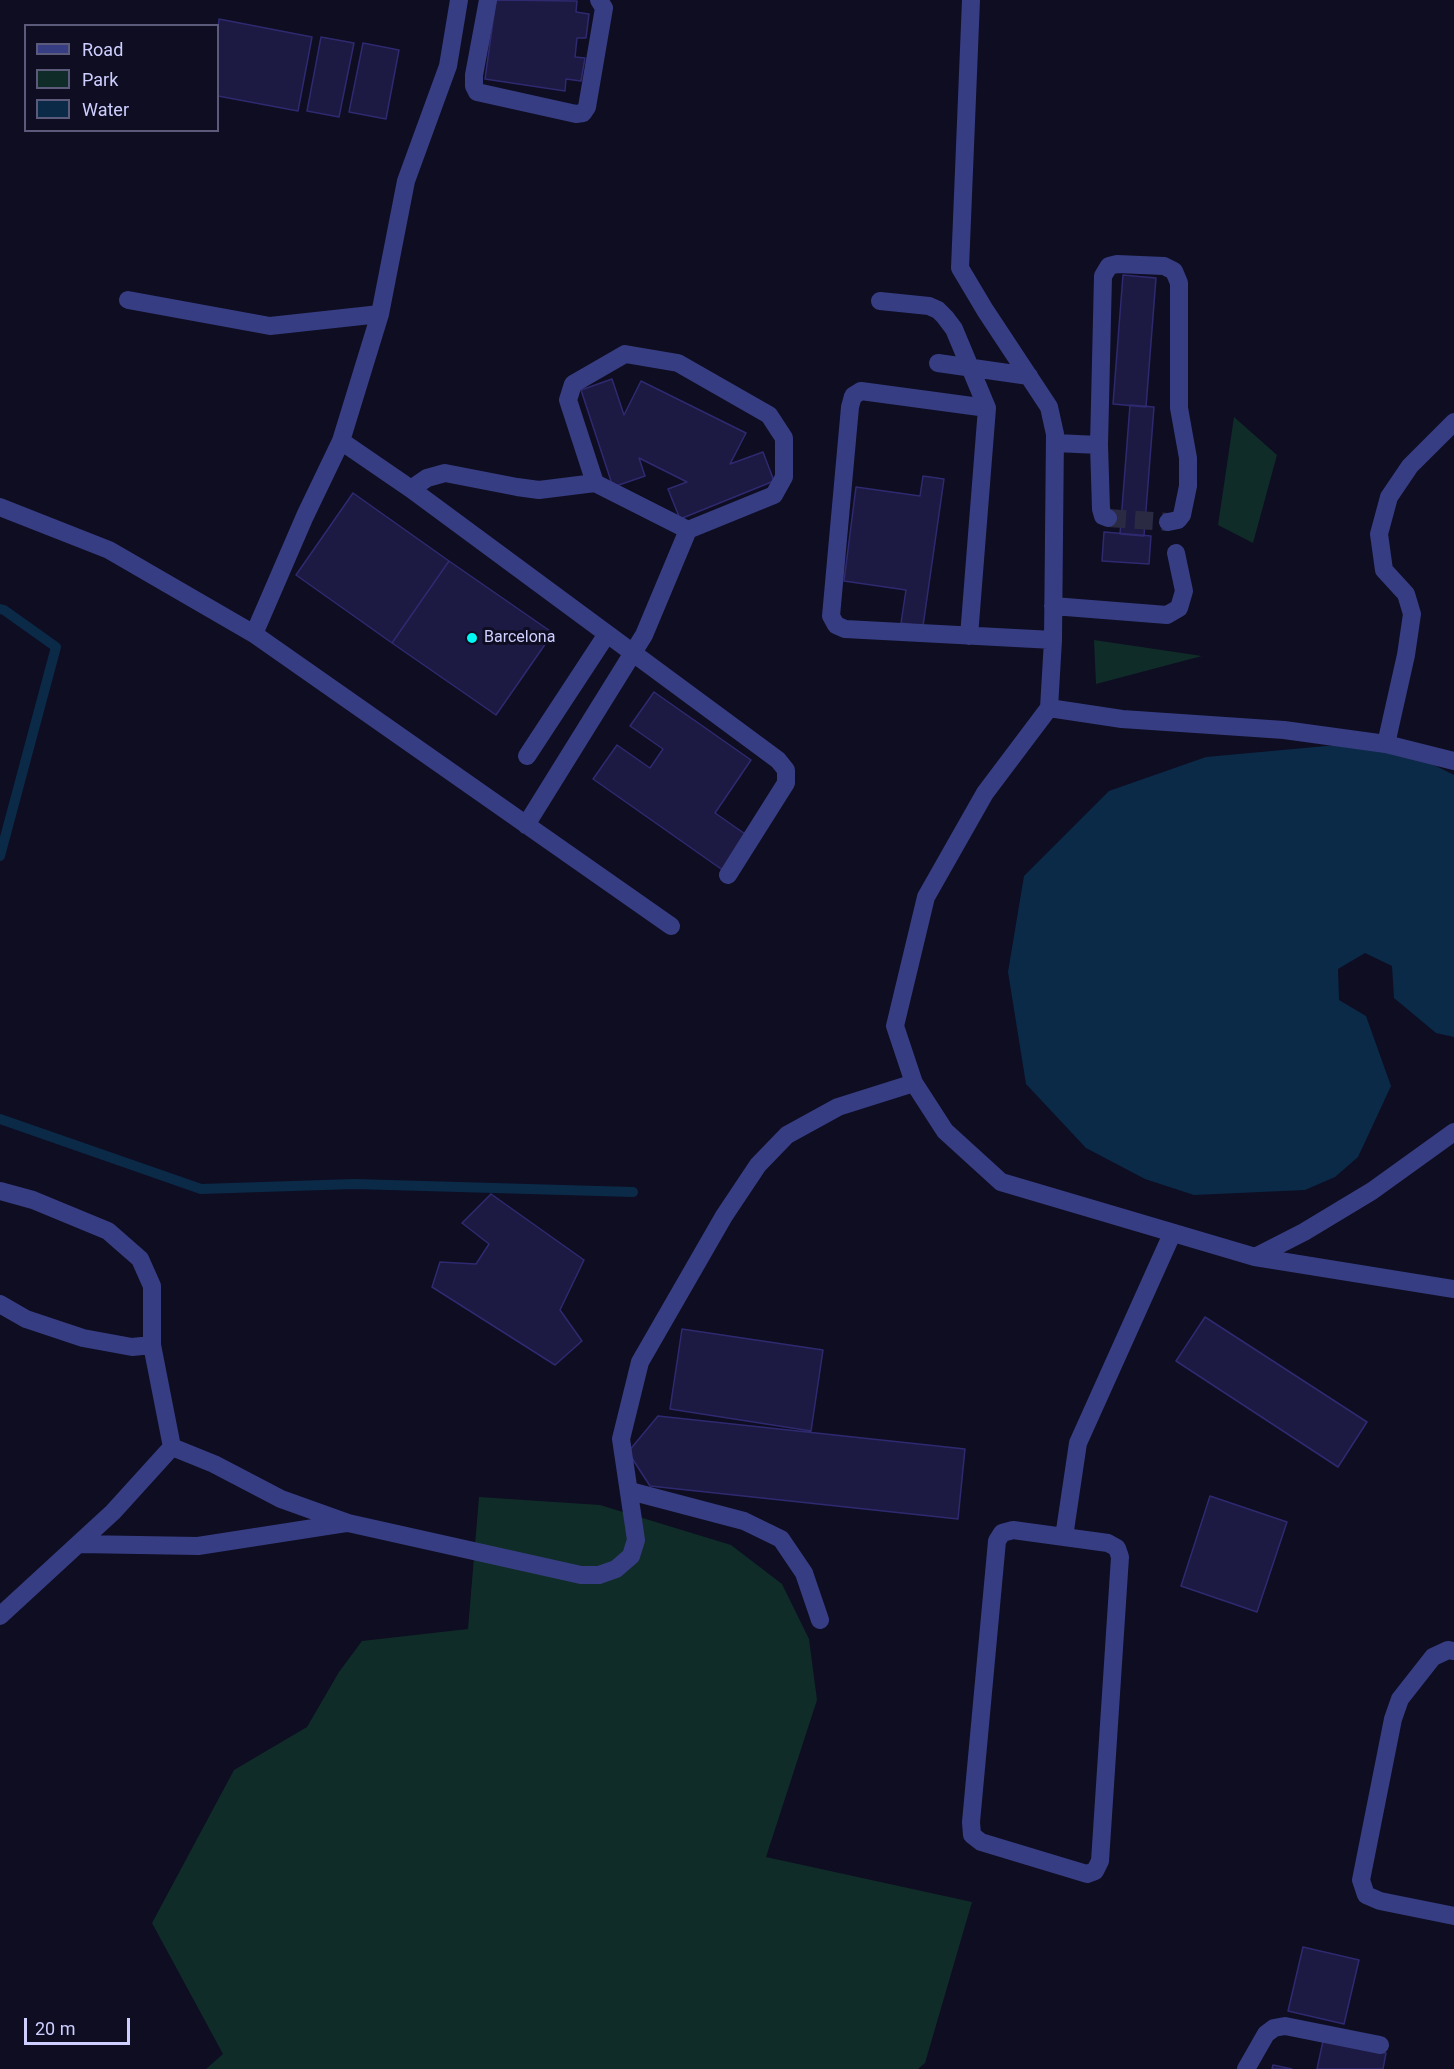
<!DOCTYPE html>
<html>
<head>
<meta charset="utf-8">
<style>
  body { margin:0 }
  #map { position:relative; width:1454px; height:2069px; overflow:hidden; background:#0e0d22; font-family:Roboto,sans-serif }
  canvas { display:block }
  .legend { position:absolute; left:24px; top:24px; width:195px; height:108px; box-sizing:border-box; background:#0e0d22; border:2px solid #5b5a7a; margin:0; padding:8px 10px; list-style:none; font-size:18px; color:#ceceff }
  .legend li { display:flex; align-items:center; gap:12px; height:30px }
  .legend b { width:30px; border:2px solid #5b5a7a }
  .scale { position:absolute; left:24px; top:2018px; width:106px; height:27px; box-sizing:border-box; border:3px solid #ceceff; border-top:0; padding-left:8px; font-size:18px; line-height:21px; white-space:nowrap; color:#ceceff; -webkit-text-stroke:4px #0e0d22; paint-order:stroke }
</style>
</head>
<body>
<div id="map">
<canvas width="1454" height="2069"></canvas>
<ul class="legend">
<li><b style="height:8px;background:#373d82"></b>Road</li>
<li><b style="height:16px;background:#102c28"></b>Park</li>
<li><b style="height:16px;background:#0b2a48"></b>Water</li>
</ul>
<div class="scale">20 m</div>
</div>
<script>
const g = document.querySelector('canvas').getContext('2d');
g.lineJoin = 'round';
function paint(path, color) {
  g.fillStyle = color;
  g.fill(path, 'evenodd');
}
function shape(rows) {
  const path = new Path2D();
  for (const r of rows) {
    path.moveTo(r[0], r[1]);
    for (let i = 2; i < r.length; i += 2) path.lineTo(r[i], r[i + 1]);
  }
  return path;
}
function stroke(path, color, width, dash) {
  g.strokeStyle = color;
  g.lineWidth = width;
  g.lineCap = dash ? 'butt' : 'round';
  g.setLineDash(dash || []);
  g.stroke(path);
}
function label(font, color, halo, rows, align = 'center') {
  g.font = font + ' Roboto,sans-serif';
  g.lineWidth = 6;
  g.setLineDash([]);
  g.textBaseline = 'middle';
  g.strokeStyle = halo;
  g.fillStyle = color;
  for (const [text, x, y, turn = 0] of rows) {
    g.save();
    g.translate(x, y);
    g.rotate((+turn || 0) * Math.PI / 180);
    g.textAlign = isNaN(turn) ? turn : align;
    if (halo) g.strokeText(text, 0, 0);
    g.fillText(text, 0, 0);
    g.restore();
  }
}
paint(shape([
  [1234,417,1277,455,1253,543,1218,525],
  [1094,640,1202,656,1096,684],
  [479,1497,600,1505,731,1545,782,1584,809,1639,817,1700,766,1857,972,1902,925,2063,918,2069,206,2069,223,2054,152,1923,234,1770,307,1727,339,1672,362,1641,468,1629]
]), '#102c28');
paint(shape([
  [1348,744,1426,761,1454,775,1454,1037,1436,1033,1394,998,1392,966,1365,953,1338,969,1339,1000,1366,1016,1391,1086,1358,1157,1335,1177,1305,1190,1194,1195,1145,1179,1086,1148,1026,1084,1008,972,1024,876,1109,791,1206,757]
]), '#0b2a48');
stroke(shape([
  [0,609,4,610,56,647,0,856],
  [0,1119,201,1189,354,1184,633,1192]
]), '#0b2a48', 10);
const building = shape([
  [496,0,577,1,576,12,589,14,586,38,577,38,575,57,585,58,581,81,566,79,565,91,485,79,496,0],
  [219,19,312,37,298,111,218,96,218,28,219,19],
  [321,37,354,43,339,117,307,111,321,37],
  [363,43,399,50,386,119,349,112,363,43],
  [1123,275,1156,278,1146,407,1113,404,1123,275],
  [612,379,624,415,641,381,746,433,730,464,763,452,774,481,680,519,668,489,687,482,639,458,645,476,613,487,581,390,612,379],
  [1130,405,1154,407,1144,536,1120,534,1130,405],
  [923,476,944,479,923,626,901,623,906,590,844,581,856,487,920,496,923,476],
  [353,493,449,561,392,643,296,575,353,493],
  [1104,532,1151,536,1149,564,1102,561,1104,532],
  [449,561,553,633,496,715,392,643,449,561],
  [654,692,751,760,715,813,748,836,724,871,593,779,617,745,650,768,663,749,630,726,654,692],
  [491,1194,584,1260,560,1310,582,1341,555,1365,432,1287,440,1262,476,1264,489,1244,462,1223,491,1194],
  [1205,1317,1367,1422,1338,1467,1176,1361,1205,1317],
  [682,1329,823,1350,811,1431,670,1409,682,1329],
  [658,1416,965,1449,958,1519,650,1486,628,1452,658,1416],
  [1210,1496,1287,1522,1257,1612,1181,1586,1210,1496],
  [1303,1947,1359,1960,1344,2024,1288,2011,1303,1947],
  [1323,2041,1386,2053,1383,2069,1317,2069,1323,2041],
  [1273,2065,1292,2069,1272,2069,1273,2065]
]);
paint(building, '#1c1943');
stroke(building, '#2f2a70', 1.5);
stroke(shape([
  [1108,518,1168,522]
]), '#2b2a43', 18, [18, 9]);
stroke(shape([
  [1386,744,1406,655,1412,614,1406,594,1384,570,1379,534,1389,497,1410,466,1454,422]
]), '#373d82', 18);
stroke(shape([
  [459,0,448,66,406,181,380,314,341,441,305,516,254,634,671,926],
  [488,0,474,75,474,86,477,92,576,114,583,113,587,107,604,8,599,0],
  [971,0,960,268,985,310,1049,407,1055,434,1053,640,1049,708,985,793,926,897,895,1026,914,1083,945,1131,1001,1182,1255,1257,1454,1289],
  [128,300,270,326,380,314],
  [880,301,929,306,938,310,945,317,954,329,987,408],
  [938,363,1029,376],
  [341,441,411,489,427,478,445,473,517,487,539,490,595,483],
  [1055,443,1099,445],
  [411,489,778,760,786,770,786,783,728,875],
  [0,507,109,550,254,634],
  [1108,518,1103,516,1101,509,1099,445,1103,276,1109,266,1117,264,1164,266,1174,271,1179,283,1179,408,1188,458,1188,486,1182,515,1178,520,1168,522],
  [1053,606,1167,615,1179,608,1184,591,1176,553],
  [969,636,987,408,861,391,853,396,850,407,831,616,836,625,845,629,1053,640],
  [1049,708,1122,719,1284,730,1386,744,1454,761],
  [527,756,607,634],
  [526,825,644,635,688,530,595,483,568,400,573,384,625,354,678,363,769,415,784,438,784,477,774,495,688,530],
  [0,1191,33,1200,108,1231,140,1259,152,1286,152,1345,172,1447,113,1512,0,1616],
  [1255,1257,1304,1232,1372,1191,1454,1132],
  [0,1304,26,1319,83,1338,132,1347,152,1345],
  [172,1447,214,1464,281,1499,348,1523,581,1575,599,1575,616,1569,631,1556,636,1540,621,1439,640,1362,724,1216,758,1165,787,1135,838,1107,914,1083],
  [630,1491,744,1521,781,1539,804,1573,820,1620],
  [1013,1530,1108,1543,1117,1548,1120,1557,1100,1861,1095,1871,1087,1874,981,1842,972,1835,971,1822,997,1541,1002,1533,1013,1530],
  [1064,1537,1078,1443,1172,1234],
  [79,1544,198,1546,346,1523],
  [1454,1651,1448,1650,1433,1657,1400,1699,1393,1719,1361,1880,1366,1895,1380,1901,1454,1916],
  [1246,2069,1266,2034,1274,2028,1285,2026,1380,2045]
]), '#373d82', 18);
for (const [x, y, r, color] of [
  [472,638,6,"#00f9f3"]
]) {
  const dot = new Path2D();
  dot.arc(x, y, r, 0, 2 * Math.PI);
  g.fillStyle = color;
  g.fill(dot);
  stroke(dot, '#0e0d22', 2);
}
label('16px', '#ceceff', '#0e0d22', [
  ["Barcelona",484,638]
], 'left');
</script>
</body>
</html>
